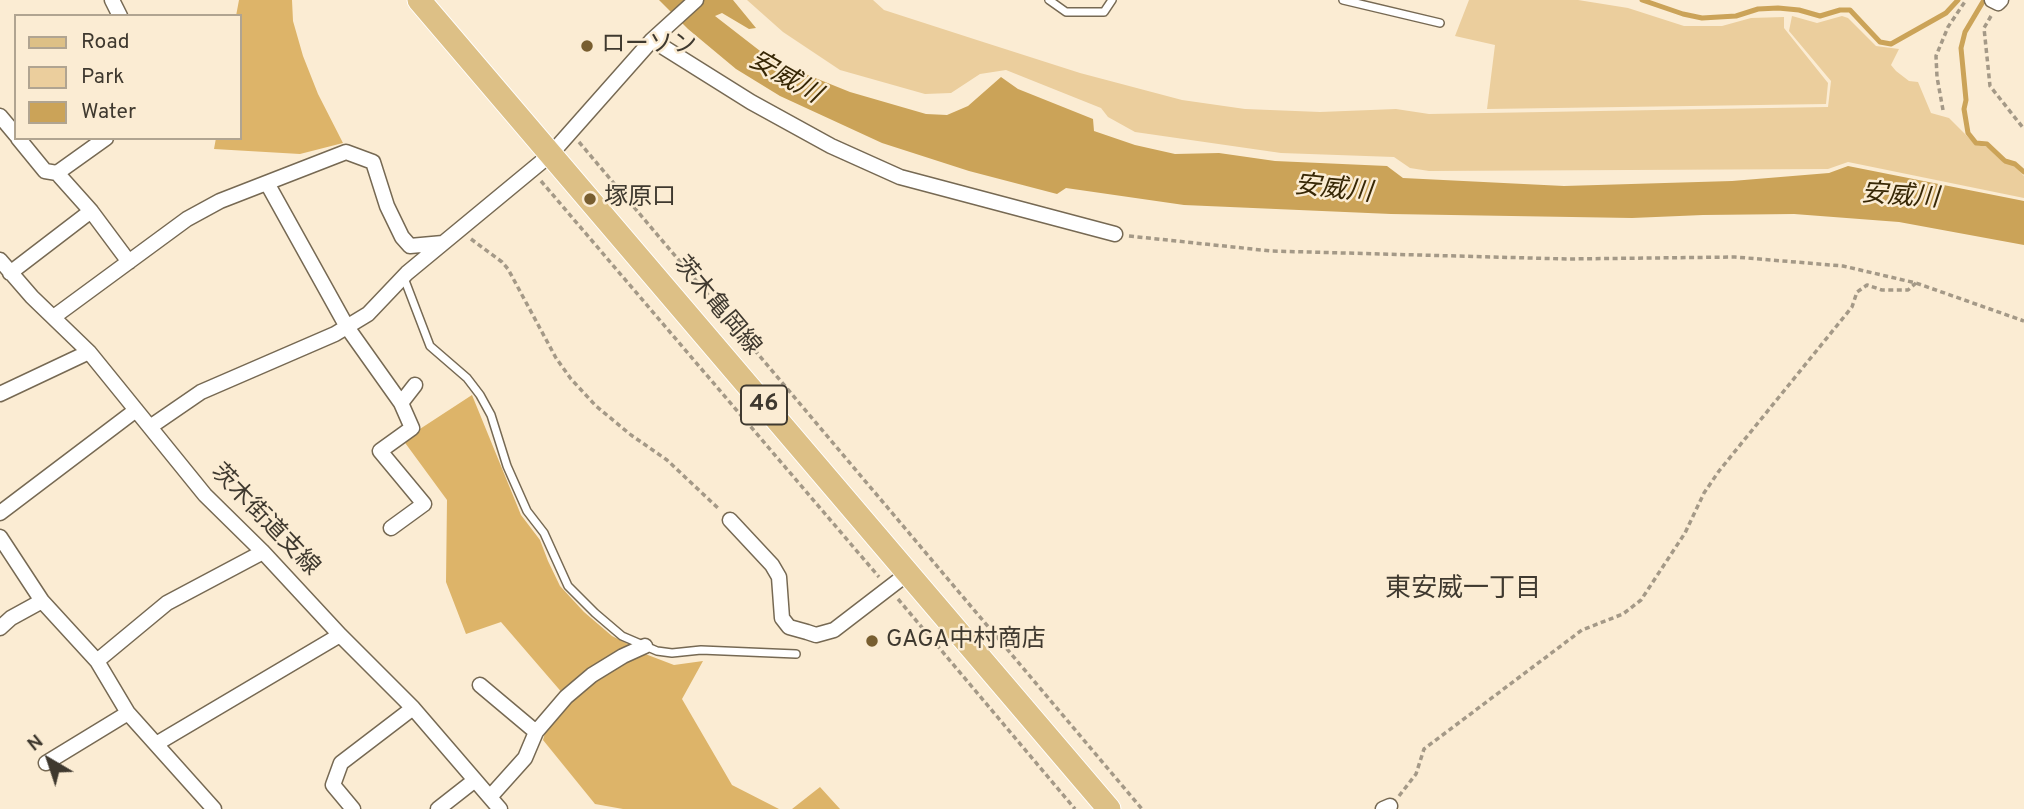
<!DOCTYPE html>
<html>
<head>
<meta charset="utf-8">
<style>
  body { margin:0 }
  #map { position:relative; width:2024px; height:809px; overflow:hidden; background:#fbecd3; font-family:Overpass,sans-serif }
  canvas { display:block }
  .legend { position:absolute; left:14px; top:14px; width:228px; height:126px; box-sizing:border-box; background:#fbecd3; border:2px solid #b0a491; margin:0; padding:9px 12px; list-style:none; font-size:21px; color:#3f392f }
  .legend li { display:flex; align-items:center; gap:14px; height:35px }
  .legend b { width:35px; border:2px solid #b0a491 }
  .north { position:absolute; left:14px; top:725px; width:70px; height:70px; -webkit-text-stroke:5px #fbecd3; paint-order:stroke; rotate:321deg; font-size:19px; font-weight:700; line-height:28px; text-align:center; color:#3f392f }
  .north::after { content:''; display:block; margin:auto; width:24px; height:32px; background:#3f392f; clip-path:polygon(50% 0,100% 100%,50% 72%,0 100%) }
</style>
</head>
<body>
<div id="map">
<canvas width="2024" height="809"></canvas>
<ul class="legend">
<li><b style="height:9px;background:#ddc086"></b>Road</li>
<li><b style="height:19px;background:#ebce9d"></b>Park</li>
<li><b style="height:19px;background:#cba358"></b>Water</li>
</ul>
<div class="north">N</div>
</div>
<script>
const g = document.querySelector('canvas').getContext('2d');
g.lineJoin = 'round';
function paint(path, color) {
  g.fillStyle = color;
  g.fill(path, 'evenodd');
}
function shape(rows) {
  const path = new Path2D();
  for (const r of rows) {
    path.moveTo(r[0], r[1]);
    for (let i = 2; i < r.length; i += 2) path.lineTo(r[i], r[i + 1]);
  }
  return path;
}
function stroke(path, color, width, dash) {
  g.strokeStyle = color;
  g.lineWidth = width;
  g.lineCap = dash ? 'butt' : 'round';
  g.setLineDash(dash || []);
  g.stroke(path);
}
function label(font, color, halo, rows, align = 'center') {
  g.font = font + ' Overpass,"Noto Sans JP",sans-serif';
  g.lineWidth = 5;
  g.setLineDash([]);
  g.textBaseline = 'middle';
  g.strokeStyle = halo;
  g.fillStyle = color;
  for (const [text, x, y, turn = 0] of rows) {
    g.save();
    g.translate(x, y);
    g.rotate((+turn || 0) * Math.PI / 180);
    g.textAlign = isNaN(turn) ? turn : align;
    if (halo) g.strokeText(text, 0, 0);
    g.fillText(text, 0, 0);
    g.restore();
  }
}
paint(shape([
  [747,0,873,0,884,10,980,41,1080,73,1182,100,1245,109,1320,112,1396,109,1429,114,1828,107,1831,81,1789,31,1792,16,1817,23,1842,16,1848,18,1876,46,1899,49,1891,65,1896,71,1909,81,1918,82,1931,113,1949,118,1976,145,1987,147,2004,163,2014,165,2024,176,2024,198,1848,162,1828,169,1429,171,1410,168,1394,157,1281,153,1135,132,1108,117,1101,108,1006,70,980,74,951,93,925,94,840,70,783,32],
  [1469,0,1578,0,1628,8,1684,26,1722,26,1751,18,1784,17,1784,28,1828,83,1826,104,1487,109,1495,45,1455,36]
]), '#ebce9d');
paint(shape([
  [239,0,292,0,293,21,303,56,318,94,343,143,300,154,214,149,216,138,240,138,240,16,236,16],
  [472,395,521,515,540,540,548,561,560,586,584,612,612,636,632,646,564,695,501,622,466,634,446,582,447,500,403,440],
  [640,652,674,665,703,661,682,699,732,785,779,809,623,809,595,804,543,740,547,726,593,679],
  [820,787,840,809,792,809]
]), '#ddb469');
paint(shape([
  [659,0,733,0,756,28,749,29,722,13,715,16,773,61,850,92,926,114,947,115,968,106,1001,77,1018,89,1093,119,1094,131,1135,145,1175,154,1219,153,1275,161,1387,166,1403,178,1564,186,1732,181,1829,173,1848,166,2024,201,2024,245,1899,222,1794,214,1703,215,1632,218,1391,214,1184,205,1066,188,1057,194,969,171,882,143,780,96,736,69,688,29]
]), '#cba358');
stroke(shape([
  [1642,0,1683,14,1702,18,1736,16,1758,9,1778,8,1799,10,1820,16,1840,10,1850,10,1880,42,1891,44,1946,13,1958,0],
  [1984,0,1965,32,1961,48,1966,100,1964,109,1968,133,1976,143,1987,144,2005,161,2015,164,2024,172]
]), '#cba358', 5);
const service = shape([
  [1049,0,1066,12,1104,12,1112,0],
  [1343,0,1440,23],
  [404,278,430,346,467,378,480,395,491,415,507,466,527,511,544,533,568,586,595,613,622,636,657,651,672,653,701,650,796,654]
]);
const minor = shape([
  [112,0,120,16],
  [1992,0,1998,3,2001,0],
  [652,40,751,102,831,146,900,177,1115,234],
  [0,116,16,135],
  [18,138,45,171,57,173,91,211,129,262],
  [57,173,106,138],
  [267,183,347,327,401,403,412,428,380,451,424,504,391,528],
  [0,260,32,297,89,352,205,495,263,552,340,635,413,708,500,809],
  [10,273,91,211],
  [55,316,187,219,220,201,346,152,373,162,387,206,402,237,410,246,443,243],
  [0,394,89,352],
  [401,403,415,385],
  [150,427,201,392,335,334,368,314,407,273,551,154,652,40,696,0],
  [0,513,136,410],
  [730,520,772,565,779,577,782,618,789,627,807,632,816,635,834,630,907,574],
  [0,537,42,601,97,661,128,713,214,809],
  [0,628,11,618,42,601],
  [97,661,167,603,263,552],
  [480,685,536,732],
  [156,744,340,635],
  [46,763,128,713],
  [490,797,525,758,536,732,566,697,592,675,623,656,645,646],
  [353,809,333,785,341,763,413,708],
  [438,809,475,780],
  [1383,809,1390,806]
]);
const primary = shape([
  [419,0,1109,809]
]);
stroke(service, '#766953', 10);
stroke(minor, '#766953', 17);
stroke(primary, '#fff', 25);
stroke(shape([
  [1991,16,1984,28,1990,86,2024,129],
  [1943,110,1937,77,1936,56,1948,27,1966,0],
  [579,142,1142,809],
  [541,181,879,577],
  [1129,236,1271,251,1567,259,1735,257,1843,266,1916,283,2024,321],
  [471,239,502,262,508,269,556,358,571,379,596,406,631,435,667,460,720,510],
  [898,599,1075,809],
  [1399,796,1416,774,1424,749,1582,630,1623,614,1641,600,1685,533,1704,493,1719,471,1852,307,1857,292,1867,285,1882,290,1908,290,1916,283]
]), '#a49987', 3.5, [5, 3.5]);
stroke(service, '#fff', 7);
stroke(minor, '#fff', 14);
stroke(primary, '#ddc086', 23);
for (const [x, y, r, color] of [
  [587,46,7,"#785e30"],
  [590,199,7,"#785e30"],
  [872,641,7,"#785e30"]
]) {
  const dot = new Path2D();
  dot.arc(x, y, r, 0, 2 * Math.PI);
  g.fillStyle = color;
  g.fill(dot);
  stroke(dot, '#fbecd3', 2.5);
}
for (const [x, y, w] of [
  [764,405,46]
]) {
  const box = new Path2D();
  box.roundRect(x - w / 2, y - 19.5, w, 39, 5);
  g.fillStyle = '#fbecd3';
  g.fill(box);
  stroke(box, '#3f392f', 2);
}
label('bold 23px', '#3f392f', null, [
  ["46",764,405]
]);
label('24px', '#3f392f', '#fbecd3', [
  ["ローソン",601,46],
  ["塚原口",604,199],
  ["GAGA中村商店",886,641]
], 'left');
label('24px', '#3f392f', '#fbecd3', [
  ["茨木亀岡線",716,307,50],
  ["茨木街道支線",264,521,46]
]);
label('italic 26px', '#372705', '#fbecd3', [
  ["安威川",784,79,30],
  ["安威川",1333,191,6],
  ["安威川",1900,198,4]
]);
label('26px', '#3f392f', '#fbecd3', [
  ["東安威一丁目",1463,591]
]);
</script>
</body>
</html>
